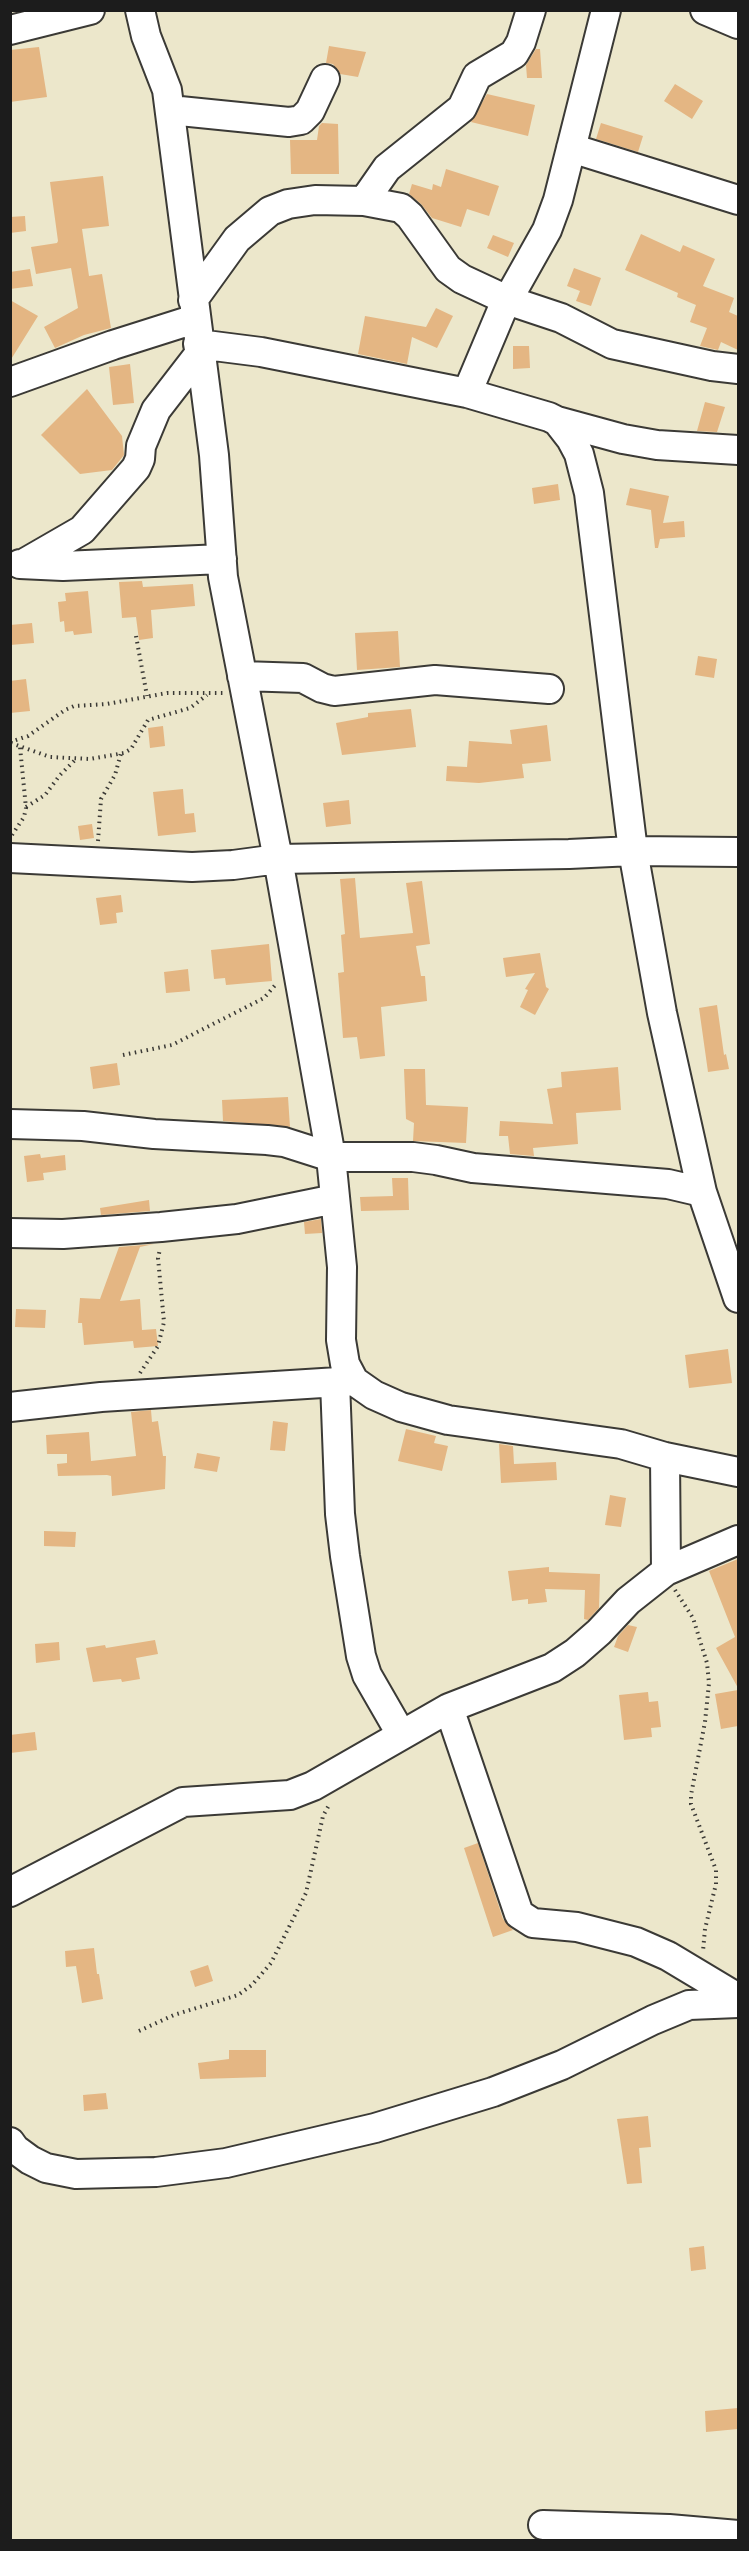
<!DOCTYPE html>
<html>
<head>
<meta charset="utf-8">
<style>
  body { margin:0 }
  #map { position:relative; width:749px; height:2551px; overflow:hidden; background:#ece7cb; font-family:"IM FELL DW Pica",serif }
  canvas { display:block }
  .frame { position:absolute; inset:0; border:12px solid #1c1c1c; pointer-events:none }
</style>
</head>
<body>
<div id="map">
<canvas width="749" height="2551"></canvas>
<div class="frame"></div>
</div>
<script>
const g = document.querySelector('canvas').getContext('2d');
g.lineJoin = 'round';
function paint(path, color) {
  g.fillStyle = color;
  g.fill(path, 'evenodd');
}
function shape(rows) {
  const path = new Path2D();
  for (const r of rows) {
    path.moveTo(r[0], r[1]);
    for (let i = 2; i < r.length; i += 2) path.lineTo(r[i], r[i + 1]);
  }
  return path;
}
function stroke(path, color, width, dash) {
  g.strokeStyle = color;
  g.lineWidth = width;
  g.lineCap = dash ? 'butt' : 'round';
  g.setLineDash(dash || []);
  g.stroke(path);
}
paint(shape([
  [329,46,366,52,358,77,340,74,333,64,326,63],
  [39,47,47,97,10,102,10,50],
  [536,49,540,49,542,78,527,78,526,65],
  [675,84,703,101,692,119,664,101],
  [487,94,535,105,528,136,471,122],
  [322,123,338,124,339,174,291,174,290,140,317,140,319,126],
  [601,123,643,136,638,152,596,139],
  [446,169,499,186,489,216,467,209,461,227,432,218,421,204,409,194,412,184,432,190,433,184,441,187],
  [103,176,109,226,82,229,89,276,102,274,111,328,84,335,55,348,44,327,78,308,71,268,36,274,31,247,57,243,58,241,50,182],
  [25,216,26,231,10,233,10,217],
  [641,234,680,252,683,245,715,259,703,286,734,298,729,312,738,316,738,350,721,342,718,350,700,346,707,328,690,322,696,305,677,297,678,293,625,270],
  [493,235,514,243,508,257,487,248],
  [574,268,601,278,591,306,576,301,580,291,567,286],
  [30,269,33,286,10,289,10,272],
  [10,300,38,316,10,361],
  [436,308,453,316,437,348,412,337,407,364,358,354,365,316,426,327],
  [513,346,529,346,530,368,513,369],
  [130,364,134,403,113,405,109,367],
  [87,389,122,436,124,455,112,470,80,474,41,435],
  [705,402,725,407,717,432,697,431],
  [558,484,560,500,534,504,532,488],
  [630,488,669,496,663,523,684,521,685,537,660,539,658,548,655,548,651,510,626,505],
  [142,581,143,587,193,584,195,606,151,610,153,638,139,640,136,617,122,618,119,582],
  [88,591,92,633,74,635,73,631,65,632,64,621,60,622,58,602,66,601,65,593],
  [32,623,34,643,10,645,10,625],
  [398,631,400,667,357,670,355,633],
  [698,656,717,659,714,678,695,675],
  [26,679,30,711,10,713,10,681],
  [411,709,416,747,342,755,336,723,368,717,368,713],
  [547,725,551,761,522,764,524,778,479,783,446,781,447,766,467,767,469,741,512,744,510,730],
  [163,726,165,746,150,748,148,728],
  [183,789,185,814,194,813,196,832,158,836,153,792],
  [349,800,351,824,326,827,323,803],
  [92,824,94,838,80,840,78,826],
  [355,878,360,938,413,933,406,883,422,881,430,944,416,946,421,976,425,976,427,1001,381,1007,385,1056,360,1059,357,1037,343,1038,338,973,344,972,341,935,345,934,340,879],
  [121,895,123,912,116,913,117,923,100,925,96,898],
  [269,944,272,981,226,985,225,978,214,979,211,950],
  [540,953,546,987,549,989,535,1015,520,1007,528,990,525,989,535,973,506,977,503,958],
  [188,969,190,991,166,993,164,972],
  [717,1005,724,1055,726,1054,729,1069,708,1072,699,1008],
  [117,1063,120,1085,93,1089,90,1067],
  [618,1067,621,1110,576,1113,578,1144,533,1148,534,1156,510,1154,508,1136,499,1136,500,1121,553,1124,547,1089,562,1087,561,1072],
  [404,1069,425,1069,426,1105,468,1107,466,1143,413,1141,414,1123,406,1119],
  [288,1097,290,1127,223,1121,222,1100],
  [40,1154,41,1158,65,1155,66,1170,43,1173,44,1180,27,1182,24,1156],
  [392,1178,408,1178,409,1210,361,1211,360,1197,393,1196],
  [149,1200,150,1211,101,1215,100,1208],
  [321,1219,322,1233,305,1234,304,1222],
  [154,1244,140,1247,120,1301,140,1299,142,1330,156,1329,158,1346,134,1348,133,1341,84,1345,82,1323,78,1323,80,1298,100,1299,119,1247],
  [16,1309,46,1310,45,1328,15,1327],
  [728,1349,732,1383,689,1388,685,1355],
  [151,1410,152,1422,158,1421,163,1456,166,1456,165,1489,112,1496,111,1476,107,1475,58,1476,57,1464,67,1463,67,1454,47,1454,46,1435,89,1432,91,1461,136,1456,131,1412],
  [273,1421,288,1423,285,1451,270,1450],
  [406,1429,436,1436,434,1443,448,1446,442,1471,398,1461],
  [499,1444,513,1446,514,1464,556,1462,557,1480,501,1483],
  [197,1453,220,1457,217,1472,194,1468],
  [610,1495,626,1498,621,1527,605,1525],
  [44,1531,76,1532,75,1547,44,1546],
  [738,1559,738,1688,716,1648,735,1637,709,1571],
  [549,1567,549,1572,600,1574,599,1608,588,1620,584,1619,585,1590,545,1589,547,1602,528,1604,528,1599,512,1601,508,1571],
  [628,1625,637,1627,628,1652,614,1647,618,1636],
  [155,1640,158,1654,136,1658,140,1679,122,1682,121,1679,93,1682,86,1648,105,1645,106,1648],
  [59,1642,60,1660,36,1663,35,1644],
  [738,1690,738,1726,721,1729,715,1694],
  [648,1692,649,1702,658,1701,661,1727,651,1728,652,1737,624,1740,619,1695],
  [35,1732,37,1750,10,1753,10,1735],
  [478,1843,503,1919,513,1930,493,1937,464,1848],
  [94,1948,97,1974,99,1974,103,1999,82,2003,76,1966,66,1967,65,1951],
  [208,1965,213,1981,195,1987,190,1971],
  [229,2050,266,2050,266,2077,200,2079,198,2063,229,2059],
  [106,2093,108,2109,84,2111,83,2095],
  [648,2116,651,2147,639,2148,642,2183,627,2184,617,2119],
  [704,2246,706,2269,691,2271,689,2248],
  [738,2408,738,2429,706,2432,705,2411]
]), '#e4b683');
const minor = shape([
  [140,10,146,36,167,90,214,455,223,577,278,859,331,1157,342,1267,341,1340,345,1364,354,1381,374,1395,401,1407,448,1420,621,1444,665,1457,738,1472],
  [705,10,738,24],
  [10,30,90,10],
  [170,110,289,122,301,120,310,111,325,79],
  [571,148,738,200],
  [364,201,387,168,462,108,477,76,514,54,521,42,531,10],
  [193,300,237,239,270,211,288,204,315,200,364,201,401,208,410,216,448,269,462,279,507,300,561,318,612,344,712,366,738,369],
  [198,344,261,352,467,393,549,417,557,421,571,439,579,454,589,493,633,851,662,1013,702,1192,738,1298],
  [10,382,113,345,195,319],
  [467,393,502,310,547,230,558,200,606,10],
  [557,421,623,439,657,445,738,450],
  [20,564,63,566,222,559],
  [23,564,82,530,136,468,140,459,141,446,156,410,200,353],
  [242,676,303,678,322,688,334,691,435,680,549,689],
  [10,858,192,867,233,865,278,859,569,854,633,851,738,852],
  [10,1124,83,1126,154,1134,267,1140,284,1142,331,1157,413,1157,436,1160,473,1168,668,1184,702,1192],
  [10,1233,63,1234,161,1227,237,1219,335,1199],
  [335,1382,340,1514,345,1556,361,1656,367,1675,401,1734],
  [10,1407,101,1397,354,1381],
  [665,1457,666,1571],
  [449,1708,519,1914,533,1923,577,1927,636,1942,668,1956,738,1998],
  [10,1892,183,1802,290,1795,313,1786,449,1708,552,1668,575,1653,599,1632,628,1601,666,1571,738,1540],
  [10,2142,15,2149,30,2160,46,2168,76,2174,156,2172,226,2163,375,2128,493,2092,562,2065,653,2020,689,2005,738,2003],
  [543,2525,669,2529,738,2535]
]);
stroke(minor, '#3b3a36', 32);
stroke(shape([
  [136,636,147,696],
  [10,742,28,736,65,710,74,706,107,704,167,693,223,693],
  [11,743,50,757,90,759,124,753,131,749,148,720,190,708,207,695],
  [26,807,45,795,60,775,76,759],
  [12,835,24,817,26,808,20,747],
  [98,841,101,799,115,775,121,753],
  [123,1055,172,1045,264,998,277,983],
  [140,1373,158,1346,164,1322,158,1258,160,1249],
  [675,1590,693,1618,707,1663,709,1683,705,1722,691,1795,691,1804,716,1870,716,1884,705,1929,703,1951],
  [139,2031,174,2015,238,1995,252,1985,271,1963,306,1893,323,1816,329,1805]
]), '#3b3a36', 4, [1.5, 4.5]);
stroke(minor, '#fff', 28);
</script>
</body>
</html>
